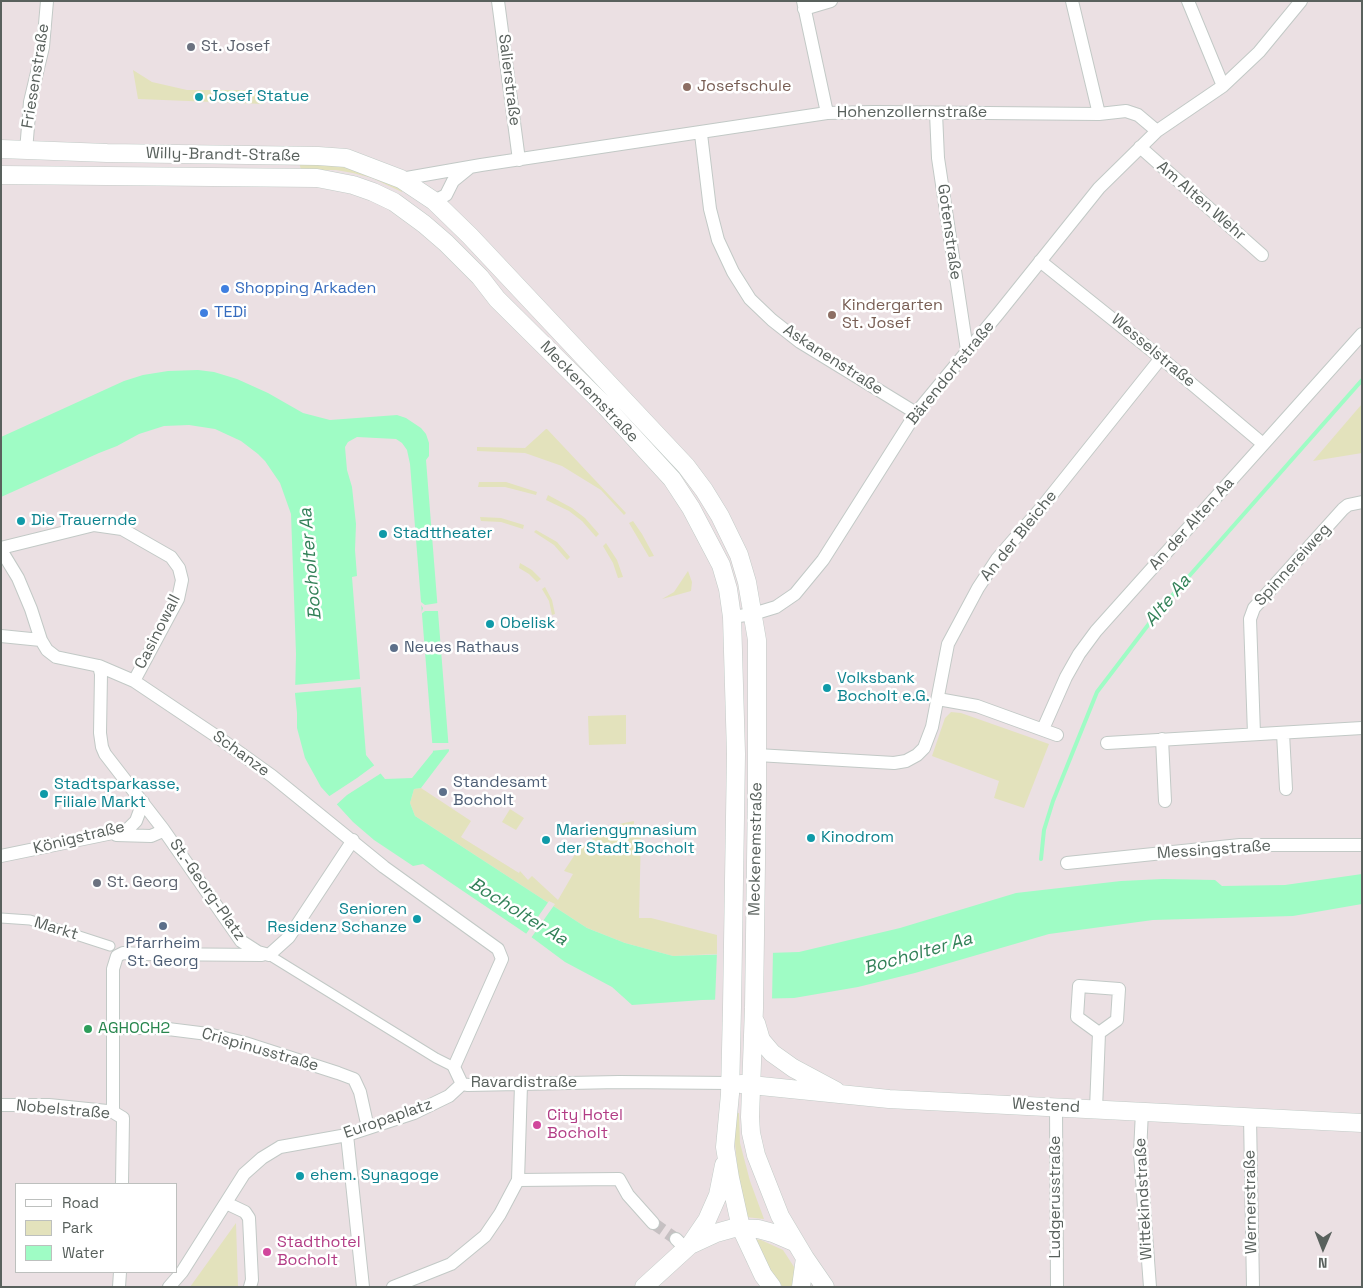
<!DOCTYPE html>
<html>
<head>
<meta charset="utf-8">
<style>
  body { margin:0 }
  #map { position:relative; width:1363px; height:1288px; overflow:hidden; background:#ebe0e3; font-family:"Space Grotesk",sans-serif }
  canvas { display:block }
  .frame { position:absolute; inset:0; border:2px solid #59615d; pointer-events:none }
  .legend { position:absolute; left:15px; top:1183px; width:162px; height:90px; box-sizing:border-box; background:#fff; border:1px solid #bdc0be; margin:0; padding:6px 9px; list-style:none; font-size:15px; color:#59615d }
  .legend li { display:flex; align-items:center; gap:10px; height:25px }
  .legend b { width:25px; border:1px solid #bdc0be }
  .north { position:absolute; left:1298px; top:1223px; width:50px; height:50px; -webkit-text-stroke:4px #fff; paint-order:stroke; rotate:181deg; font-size:14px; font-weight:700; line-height:20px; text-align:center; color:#59615d }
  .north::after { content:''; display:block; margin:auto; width:18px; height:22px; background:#59615d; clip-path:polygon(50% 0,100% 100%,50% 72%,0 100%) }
</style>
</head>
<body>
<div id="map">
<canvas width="1363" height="1288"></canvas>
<div class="frame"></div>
<ul class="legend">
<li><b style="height:6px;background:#fff"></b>Road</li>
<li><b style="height:14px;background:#e3e2bc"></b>Park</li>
<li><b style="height:14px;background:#9ffcc5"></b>Water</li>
</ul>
<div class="north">N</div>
</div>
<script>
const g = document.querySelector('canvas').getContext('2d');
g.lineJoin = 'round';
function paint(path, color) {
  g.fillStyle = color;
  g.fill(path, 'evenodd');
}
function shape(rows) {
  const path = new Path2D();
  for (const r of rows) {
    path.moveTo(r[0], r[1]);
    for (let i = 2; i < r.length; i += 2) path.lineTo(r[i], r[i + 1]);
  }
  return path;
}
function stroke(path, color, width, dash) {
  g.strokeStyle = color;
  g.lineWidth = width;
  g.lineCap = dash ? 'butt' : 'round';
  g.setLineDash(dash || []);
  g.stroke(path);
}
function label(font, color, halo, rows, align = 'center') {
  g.font = font + ' "Space Grotesk",sans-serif';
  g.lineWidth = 5;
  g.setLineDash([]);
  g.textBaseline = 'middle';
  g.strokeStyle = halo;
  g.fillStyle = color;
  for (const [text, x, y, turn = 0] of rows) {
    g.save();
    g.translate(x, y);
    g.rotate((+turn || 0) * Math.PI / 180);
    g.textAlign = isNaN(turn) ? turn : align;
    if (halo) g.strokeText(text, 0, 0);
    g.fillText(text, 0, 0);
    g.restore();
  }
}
paint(shape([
  [133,70,152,82,187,90,253,90,264,104,138,99],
  [299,162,337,165,354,169,374,175,402,189,402,192,372,178,353,173,336,170,301,170],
  [1362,404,1362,453,1313,461,1355,412],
  [546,429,547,429,626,513,624,515,601,490,562,466,525,453,477,451,477,447,525,448],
  [479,482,506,482,537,492,536,495,505,487,478,487],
  [548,495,572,508,585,518,599,534,596,537,582,521,569,511,546,500],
  [480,517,501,518,524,525,523,529,501,522,481,521],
  [633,521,642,534,654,556,649,557,629,523],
  [536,530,557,542,570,557,567,560,554,545,534,532],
  [606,543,617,560,623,577,618,578,613,563,603,546],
  [520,563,532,570,541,579,537,582,529,574,519,568],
  [688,571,692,582,691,591,662,599,674,592],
  [545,587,552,600,555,614,552,615,549,601,542,589],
  [951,712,961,713,1049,744,1024,808,994,798,999,781,932,756,945,718],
  [626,715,626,744,589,745,588,716],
  [421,788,471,821,461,837,519,873,520,871,528,880,532,876,558,900,573,874,564,871,576,853,594,837,604,831,619,824,634,821,634,834,641,834,639,918,651,918,717,935,717,954,673,956,625,943,587,928,415,816,410,803,414,789],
  [510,809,524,818,516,830,502,822],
  [735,1113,739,1113,740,1143,750,1181,764,1219,746,1217,738,1175,735,1143],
  [236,1223,238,1287,190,1287],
  [754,1239,761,1240,783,1250,798,1273,795,1282,790,1287,783,1287,765,1265]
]), '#e3e2bc');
paint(shape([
  [198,370,214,372,237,379,268,393,303,413,330,420,397,415,406,418,421,428,426,434,429,443,429,456,426,460,449,751,421,788,414,789,410,803,415,816,587,928,625,943,673,956,799,952,900,928,1016,893,1121,881,1163,879,1215,880,1222,886,1285,885,1362,874,1362,904,1293,916,1153,920,1049,934,915,973,858,987,794,998,702,1000,632,1005,612,987,565,962,534,939,423,864,413,866,374,840,353,822,321,787,305,758,297,728,297,713,295,694,296,654,291,514,280,483,265,461,258,454,241,441,215,429,189,425,164,426,139,434,117,446,99,453,1,497,1,437,124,381,143,375,168,371],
  [357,437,396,439,402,443,407,450,410,464,433,752,412,778,385,779,366,755,352,577,357,576,355,550,356,524,352,487,347,470,345,447,348,442]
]), '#9ffcc5');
paint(shape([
  [421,602,425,605,438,603,438,611,425,611,421,614,423,608,421,605],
  [361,679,362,687,294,693,294,685],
  [431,743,451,743,451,749,430,751],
  [376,764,383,772,347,795,335,806,328,797,357,778],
  [549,901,555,904,531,938,526,934],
  [773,950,772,1001,715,1002,717,952]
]), '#ebe0e3');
stroke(shape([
  [1041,859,1044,830,1053,801,1097,692,1161,608,1362,380]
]), '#9ffcc5', 4);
stroke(shape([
  [653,1223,676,1239]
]), '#c6c0c2', 12, [12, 6]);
const pedestrian = shape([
  [1,918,30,920,110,946],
  [269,955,436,1058,454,1067]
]);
const minor = shape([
  [498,1,519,160],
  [803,1,827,113],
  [1072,1,1099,114],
  [1188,1,1223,86],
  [804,9,831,1],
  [936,113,938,158,967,350],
  [701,134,710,209,718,240,733,272,750,299,772,320,800,342,916,413],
  [1140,147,1262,255],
  [26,151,30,102,43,47,47,1],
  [401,179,481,165,827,113,874,112,1099,114,1126,111,1138,115,1157,131],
  [434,201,446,195,453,181,469,168],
  [1040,261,1161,358,1263,444],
  [1,548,94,525,122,529,171,557,179,568,182,580,178,599,134,681],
  [1,550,18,578,31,609,41,640,47,650,56,657,99,666,134,681,219,738,272,776,384,867,498,949,502,959,454,1067,462,1084,468,1085,619,1082,730,1083],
  [732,617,753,614,776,607,795,594,823,560,916,413,998,314,1099,188,1157,131,1223,86,1259,52,1301,1],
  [1,636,41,640],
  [99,666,101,674,100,733,102,747,105,754,163,829,241,941,258,952,269,955],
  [938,699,977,706,1057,735],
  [1043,729,1066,677,1079,654,1096,631,1362,334],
  [1283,733,1286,789],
  [1254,734,1250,619,1254,608,1343,509,1348,505,1362,502],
  [1162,739,1165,801],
  [1107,743,1362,728],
  [757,755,894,763,906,761,917,755,924,748,932,727,948,644,978,588,997,559,1042,507,1161,358],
  [116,835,151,836,158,833,163,829],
  [1,856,127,830,136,821,143,802],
  [1067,863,1240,845,1362,845],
  [269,955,289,937,353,840],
  [113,1028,160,1028,208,1034,245,1043,338,1073,354,1079,360,1092,368,1128],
  [1,1105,49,1105,107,1111,113,1112,123,1118,122,1184],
  [1056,1106,1057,1287],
  [1096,1109,1099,1033,1077,1017,1079,986,1119,989,1117,1020,1099,1033],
  [1142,1111,1140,1153,1150,1287],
  [113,1112,113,969,117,956,123,953,141,954,262,955],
  [1250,1117,1253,1287],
  [347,1135,363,1287],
  [518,1180,619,1179,628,1195,653,1223],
  [226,1203,245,1212,249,1218,252,1280,250,1287],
  [676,1239,685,1248],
  [119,1287,120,1272],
  [169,1287,182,1272,244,1174,262,1158,280,1147,347,1135,414,1113,449,1096,462,1084],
  [393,1287,451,1264,485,1236,500,1214,518,1180,521,1085]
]);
const secondary = shape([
  [1,149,107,153,318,156,346,158,401,179,434,201,470,236,686,466,704,490,720,516,739,555,747,582,757,640,757,790,754,1008,750,1117,751,1133,756,1155,780,1216,805,1258,825,1287],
  [1,175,317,178,353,185,373,192,394,202,424,224,446,243,480,277,497,299,606,407,672,479,691,508,721,565,728,589,732,617,736,754,732,1007,730,1094,725,1147,730,1178,741,1228,763,1275,772,1287],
  [756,1023,761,1040,772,1053,793,1068,836,1091],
  [741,1084,889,1099,1362,1123],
  [690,1245,716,1233,734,1228,758,1229,773,1233,794,1242],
  [644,1287,690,1245,707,1220,718,1195,724,1165],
  [801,1287,805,1258]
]);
stroke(pedestrian, '#c2c9c6', 11);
stroke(minor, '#c2c9c6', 14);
stroke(secondary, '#c2cbc7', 19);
stroke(pedestrian, '#fff', 9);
stroke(minor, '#fff', 12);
stroke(secondary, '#fff', 18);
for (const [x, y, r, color] of [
  [191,47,5,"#6b7280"],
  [687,87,5,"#8d6e63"],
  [199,97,5,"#0f9aa8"],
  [225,289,5,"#3f7fe0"],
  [204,313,5,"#3f7fe0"],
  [832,315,5,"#8d6e63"],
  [21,521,5,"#0f9aa8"],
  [383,534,5,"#0f9aa8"],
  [490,624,5,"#0f9aa8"],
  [394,648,5,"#5c6f8a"],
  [827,688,5,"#0f9aa8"],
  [443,792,5,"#5c6f8a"],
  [44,794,5,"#0f9aa8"],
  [811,838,5,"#0f9aa8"],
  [546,840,5,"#0f9aa8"],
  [97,883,5,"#6b7280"],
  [417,919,5,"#0f9aa8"],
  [163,926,5,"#5c6f8a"],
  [88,1029,5,"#2e9e5b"],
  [537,1125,5,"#d1479c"],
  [300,1176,5,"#0f9aa8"],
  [267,1252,5,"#d1479c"]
]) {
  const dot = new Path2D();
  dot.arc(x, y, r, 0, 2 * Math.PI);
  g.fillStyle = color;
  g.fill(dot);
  stroke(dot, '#fff', 2);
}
label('16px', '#5b616d', '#fff', [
  ["St. Josef",201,47],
  ["St. Georg",107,883]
], 'left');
label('16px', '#59615d', '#fff', [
  ["Friesenstraße",36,76,-81],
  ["Salierstraße",509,80,83],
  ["Hohenzollernstraße",912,113],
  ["Willy-Brandt-Straße",223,155,1],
  ["Am Alten Wehr",1201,201,41],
  ["Gotenstraße",949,232,82],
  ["Wesselstraße",1153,351,40],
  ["Askanenstraße",833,360,33],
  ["Bärendorfstraße",951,373,-51],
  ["Meckenemstraße",589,392,46],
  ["An der Alten Aa",1192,524,-48],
  ["An der Bleiche",1019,536,-51],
  ["Spinnereiweg",1293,565,-48],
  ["Casinowall",158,632,-63],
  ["Schanze",241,754,36],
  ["Königstraße",79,838,-14],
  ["Meckenemstraße",756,849,-89],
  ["Messingstraße",1214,850,-4],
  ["St.-Georg-Platz",207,890,55],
  ["Markt",56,929,17],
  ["Crispinusstraße",260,1050,16],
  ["Ravardistraße",524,1083],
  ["Westend",1046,1106,3],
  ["Nobelstraße",63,1110,5],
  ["Europaplatz",388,1119,-19],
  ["Ludgerusstraße",1056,1197,-90],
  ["Wittekindstraße",1144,1199,-93],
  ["Wernerstraße",1251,1202,-91]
]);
label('16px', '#785e54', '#fff', [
  ["Josefschule",697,87],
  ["Kindergarten",842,306],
  ["St. Josef",842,324]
], 'left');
label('16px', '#0d838f', '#fff', [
  ["Josef Statue",209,97],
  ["Die Trauernde",31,521],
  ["Stadttheater",393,534],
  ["Obelisk",500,624],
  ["Volksbank",837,679],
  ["Bocholt e.G.",837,697],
  ["Stadtsparkasse,",54,785],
  ["Filiale Markt",54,803],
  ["Mariengymnasium",556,831],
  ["der Stadt Bocholt",556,849],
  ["Kinodrom",821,838],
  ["Senioren",407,910,"right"],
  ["Residenz Schanze",407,928,"right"],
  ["ehem. Synagoge",310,1176]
], 'left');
label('16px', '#366cbe', '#fff', [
  ["Shopping Arkaden",235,289],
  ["TEDi",214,313]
], 'left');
label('16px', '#4e5e75', '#fff', [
  ["Neues Rathaus",404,648],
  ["Standesamt",453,783],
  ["Bocholt",453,801],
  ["Pfarrheim",163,944,"center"],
  ["St. Georg",163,962,"center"]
], 'left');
label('16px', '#27864d', '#fff', [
  ["AGHOCH2",98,1029]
], 'left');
label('16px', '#b23c85', '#fff', [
  ["City Hotel",547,1116],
  ["Bocholt",547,1134],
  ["Stadthotel",277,1243],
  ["Bocholt",277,1261]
], 'left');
label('italic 18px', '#328158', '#fff', [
  ["Bocholter Aa",311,564,-95],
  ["Alte Aa",1168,601,-50],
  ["Bocholter Aa",518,912,32],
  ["Bocholter Aa",918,954,-16]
]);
</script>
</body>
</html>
